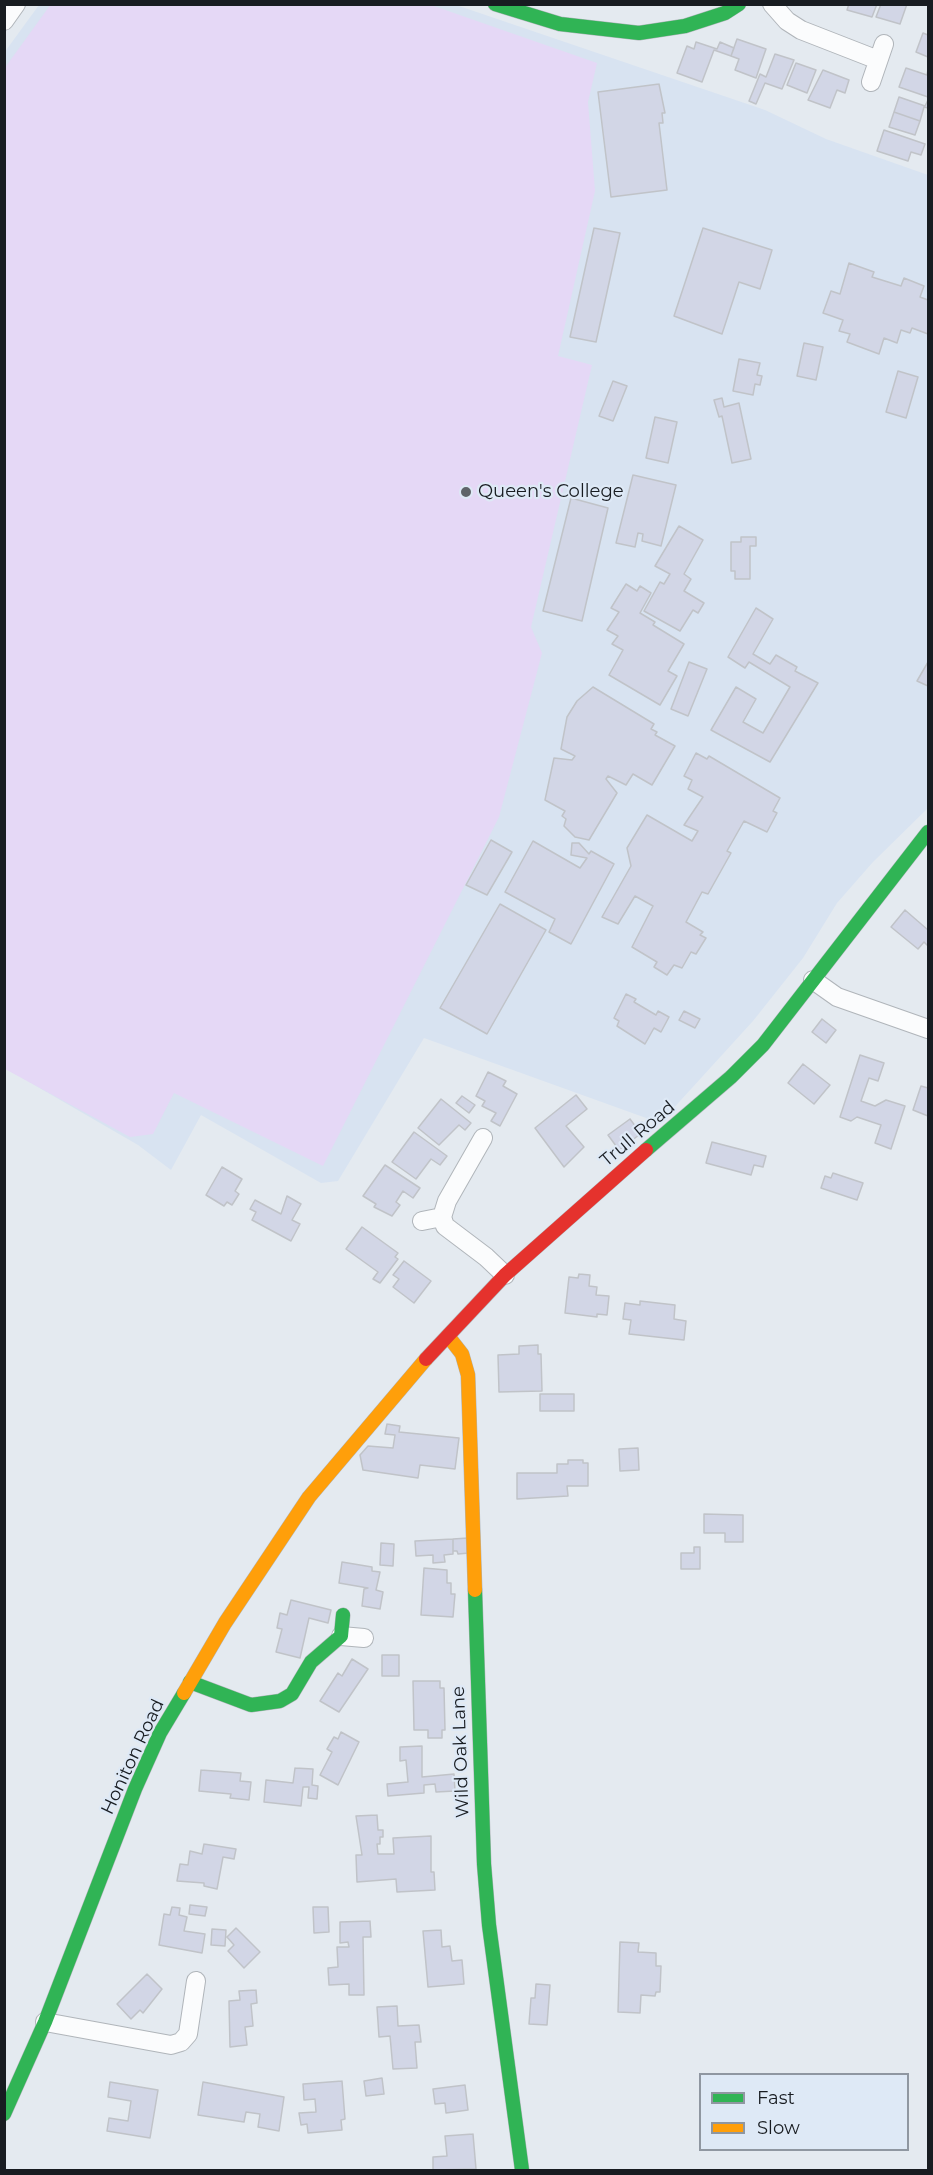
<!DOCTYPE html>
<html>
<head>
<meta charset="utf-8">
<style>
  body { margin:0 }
  #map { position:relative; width:933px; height:2175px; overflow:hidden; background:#e4eaf0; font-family:Montserrat,sans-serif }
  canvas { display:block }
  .frame { position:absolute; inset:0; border:6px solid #181c21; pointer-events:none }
  .legend { position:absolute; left:699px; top:2073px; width:210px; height:78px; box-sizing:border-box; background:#dee9f6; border:2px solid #8f97a1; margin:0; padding:8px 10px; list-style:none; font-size:18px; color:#181c21 }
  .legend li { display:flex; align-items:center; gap:12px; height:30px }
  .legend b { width:30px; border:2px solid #8f97a1 }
</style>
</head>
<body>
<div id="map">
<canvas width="933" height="2175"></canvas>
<div class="frame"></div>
<ul class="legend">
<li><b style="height:8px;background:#30b455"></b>Fast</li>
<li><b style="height:8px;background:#ff9f0a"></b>Slow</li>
</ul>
</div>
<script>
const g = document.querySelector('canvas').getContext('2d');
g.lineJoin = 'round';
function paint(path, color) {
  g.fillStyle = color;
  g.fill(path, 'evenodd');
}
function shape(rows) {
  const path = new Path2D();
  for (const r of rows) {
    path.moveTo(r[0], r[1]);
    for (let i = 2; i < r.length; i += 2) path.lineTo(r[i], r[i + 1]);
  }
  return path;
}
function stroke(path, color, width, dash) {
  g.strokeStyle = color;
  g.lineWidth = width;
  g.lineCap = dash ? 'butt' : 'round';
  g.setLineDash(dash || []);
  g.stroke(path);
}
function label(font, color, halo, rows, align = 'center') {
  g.font = font + ' Montserrat,sans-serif';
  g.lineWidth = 4.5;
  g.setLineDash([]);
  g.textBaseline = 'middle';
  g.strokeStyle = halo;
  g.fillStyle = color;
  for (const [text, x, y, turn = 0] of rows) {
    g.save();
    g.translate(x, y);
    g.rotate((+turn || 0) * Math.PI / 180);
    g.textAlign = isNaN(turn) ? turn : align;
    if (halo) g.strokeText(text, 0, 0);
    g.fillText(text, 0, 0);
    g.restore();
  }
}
paint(shape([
  [39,5,456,5,765,110,826,139,928,175,928,808,873,862,837,903,803,958,753,1021,660,1123,424,1038,338,1181,321,1183,201,1115,171,1170,138,1145,5,1068,4,53]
]), '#d8e3f1');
paint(shape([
  [51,4,431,5,597,63,588,102,595,191,558,356,592,365,531,627,542,653,499,817,323,1166,174,1093,153,1134,130,1137,5,1069,4,69]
]), '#e5d8f6');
const building = shape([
  [849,4,877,4,872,17,847,10,849,4],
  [881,4,907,4,900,24,876,17,881,4],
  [923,33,928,35,928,57,916,52,923,33],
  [737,39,766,49,756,78,735,70,739,59,731,56,737,39],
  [696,42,717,49,720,42,734,48,731,56,714,50,702,82,677,73,687,46,694,49,696,42],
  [775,54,794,60,782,89,765,83,756,104,749,101,760,74,766,77,775,54],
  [796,63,816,70,807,93,787,85,796,63],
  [906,68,927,75,928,70,928,97,899,87,906,68],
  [823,70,849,80,845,93,837,90,830,108,808,100,823,70],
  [659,84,665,113,662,113,663,123,659,123,667,190,611,197,598,92,659,84],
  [899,97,925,106,928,100,928,108,924,107,920,121,894,112,899,97],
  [894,112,920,121,915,135,889,127,894,112],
  [884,130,925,144,921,155,911,152,908,161,877,151,884,130],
  [594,228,620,233,596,342,570,337,594,228],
  [703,228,772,250,760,289,739,282,722,334,674,316,703,228],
  [849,263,874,272,872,277,901,286,904,278,924,286,920,297,928,300,928,334,912,328,910,333,901,330,897,343,884,338,879,354,847,342,850,334,839,331,843,320,823,313,831,291,840,294,849,263],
  [804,343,823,347,816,380,797,376,804,343],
  [739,359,760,363,757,375,762,376,760,385,755,384,753,395,733,391,739,359],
  [898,371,918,377,906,418,886,412,898,371],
  [613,381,627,386,613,421,599,416,613,381],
  [722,398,724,407,739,403,751,459,732,463,722,416,719,417,714,400,722,398],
  [655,417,677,422,668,463,646,458,655,417],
  [633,475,676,485,661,546,642,541,643,534,638,533,635,547,616,543,633,475],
  [571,498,608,508,582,621,543,611,571,498],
  [679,526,703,540,684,574,691,579,684,591,704,603,698,613,693,610,680,631,644,611,660,582,664,584,670,574,655,566,679,526],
  [741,537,756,537,756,546,750,546,750,579,735,579,735,571,731,571,731,542,741,542,741,537],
  [626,584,637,591,640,586,651,593,640,613,655,622,653,625,684,644,668,671,677,676,660,705,609,675,623,650,612,644,618,636,607,630,619,612,611,608,626,584],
  [756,608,773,619,753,654,770,664,776,655,797,667,795,671,818,683,770,762,711,730,736,687,756,699,743,722,763,733,790,687,749,662,745,668,728,657,756,608],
  [689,662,707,669,688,716,671,709,689,662],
  [928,662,928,686,917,681,928,662],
  [593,687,654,724,651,729,657,732,655,735,675,746,652,785,633,774,626,785,608,776,606,779,617,793,589,840,575,837,564,826,566,819,562,816,565,811,545,800,554,758,572,760,575,756,561,749,567,717,577,701,593,687],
  [696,753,707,759,709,756,780,798,773,811,777,813,767,832,744,821,727,851,731,853,708,894,702,892,686,922,703,932,700,935,706,938,696,954,691,952,682,968,674,965,667,975,654,967,657,962,632,947,653,906,635,896,618,924,602,917,631,866,627,848,647,815,692,841,698,831,684,825,703,797,688,789,692,780,684,776,696,753],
  [491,840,512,852,487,895,466,885,491,840],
  [533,841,580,868,587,858,571,855,572,843,579,843,589,854,591,851,614,864,571,944,549,932,555,919,505,892,533,841],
  [500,904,546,930,487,1034,440,1008,500,904],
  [905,910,928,930,928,946,924,942,918,949,891,927,905,910],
  [626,994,636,999,634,1002,656,1015,658,1011,669,1017,661,1032,654,1028,645,1044,617,1026,619,1021,614,1018,626,994],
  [684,1011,700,1019,695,1028,679,1020,684,1011],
  [822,1019,836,1030,826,1043,812,1032,822,1019],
  [860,1055,884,1063,878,1081,869,1078,861,1101,875,1106,886,1100,905,1106,891,1149,875,1143,881,1125,857,1117,851,1121,840,1117,860,1055],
  [803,1064,830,1085,814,1104,788,1083,803,1064],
  [488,1072,506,1081,503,1086,517,1094,500,1126,491,1121,496,1113,482,1106,485,1101,476,1096,488,1072],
  [921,1086,928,1088,928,1116,913,1110,921,1086],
  [576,1095,587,1109,566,1126,584,1147,564,1167,535,1128,576,1095],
  [462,1096,475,1105,469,1113,456,1103,462,1096],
  [441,1099,471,1123,465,1130,459,1125,439,1145,418,1128,441,1099],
  [630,1119,636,1127,642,1122,647,1129,619,1150,608,1135,630,1119],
  [414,1132,447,1156,440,1165,431,1159,416,1179,392,1162,414,1132],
  [712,1142,766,1156,763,1167,754,1165,751,1175,706,1163,712,1142],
  [385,1165,420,1188,413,1198,403,1191,396,1202,400,1205,392,1216,374,1207,376,1204,363,1196,385,1165],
  [222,1167,242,1179,235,1191,239,1194,232,1205,227,1202,224,1206,206,1195,222,1167],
  [833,1173,863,1183,857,1200,821,1188,825,1176,831,1178,833,1173],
  [287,1196,301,1204,292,1220,300,1224,291,1241,252,1220,256,1212,250,1209,255,1200,281,1214,287,1196],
  [362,1227,398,1253,395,1257,398,1259,380,1283,373,1279,378,1272,346,1249,362,1227],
  [404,1261,431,1281,414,1303,393,1287,399,1279,393,1275,404,1261],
  [579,1274,590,1275,589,1286,597,1287,596,1295,609,1296,607,1315,597,1314,597,1317,565,1313,569,1277,578,1278,579,1274],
  [640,1301,675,1305,674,1319,686,1321,684,1340,629,1334,631,1320,623,1319,625,1303,640,1305,640,1301],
  [538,1345,538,1354,541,1354,542,1391,499,1392,498,1355,519,1354,519,1346,538,1345],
  [540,1394,574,1394,574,1411,540,1411,540,1394],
  [387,1424,400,1426,399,1432,459,1438,455,1469,420,1465,418,1478,363,1470,360,1455,368,1446,393,1448,395,1435,385,1434,387,1424],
  [638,1448,639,1470,620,1471,619,1449,638,1448],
  [568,1460,583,1460,583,1463,588,1463,588,1486,567,1486,568,1496,517,1499,517,1473,557,1473,557,1464,568,1464,568,1460],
  [704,1514,743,1515,743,1542,725,1542,725,1533,704,1533,704,1514],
  [468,1538,469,1553,458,1554,457,1551,453,1551,453,1539,468,1538],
  [453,1539,453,1554,444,1555,445,1562,433,1563,433,1555,416,1556,415,1541,453,1539],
  [381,1543,394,1544,393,1566,380,1565,381,1543],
  [694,1547,700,1547,700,1569,681,1569,681,1553,694,1553,694,1547],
  [342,1562,372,1567,372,1571,380,1572,376,1590,383,1592,380,1609,362,1606,364,1589,368,1588,339,1583,342,1562],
  [424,1568,447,1570,447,1583,451,1583,451,1594,455,1594,453,1617,421,1615,424,1568],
  [291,1600,331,1610,328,1623,309,1618,300,1658,276,1652,282,1629,277,1628,280,1613,287,1615,291,1600],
  [382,1655,399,1655,399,1676,382,1676,382,1655],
  [352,1659,368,1669,339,1712,320,1701,338,1673,342,1676,352,1659],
  [413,1681,440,1681,440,1688,444,1688,445,1730,442,1730,442,1738,428,1738,428,1730,414,1730,413,1681],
  [341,1732,359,1742,338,1785,320,1775,332,1752,327,1749,334,1737,338,1739,341,1732],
  [422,1746,422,1777,454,1774,455,1791,436,1792,435,1784,424,1785,424,1793,388,1796,387,1784,408,1782,406,1760,400,1761,400,1747,422,1746],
  [295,1768,313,1769,312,1785,318,1786,317,1799,308,1798,309,1787,303,1787,301,1806,264,1802,266,1780,293,1783,295,1768],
  [201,1770,241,1773,240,1781,251,1782,249,1800,230,1798,231,1794,199,1791,201,1770],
  [377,1815,378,1830,383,1830,383,1837,380,1837,380,1844,377,1844,378,1854,394,1854,393,1838,431,1836,431,1872,434,1872,435,1890,397,1892,396,1879,357,1882,356,1855,362,1855,356,1816,377,1815],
  [204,1844,236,1849,234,1859,223,1857,217,1889,204,1886,204,1883,177,1881,180,1864,188,1865,190,1851,202,1854,204,1844],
  [190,1905,207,1907,205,1916,189,1914,190,1905],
  [172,1907,180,1908,179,1915,187,1917,184,1931,205,1934,202,1953,159,1945,164,1914,170,1915,172,1907],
  [313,1907,328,1907,329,1932,314,1933,313,1907],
  [370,1921,371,1937,363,1937,364,1995,349,1995,349,1984,329,1985,328,1968,338,1967,337,1947,349,1947,348,1942,340,1943,340,1922,370,1921],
  [236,1928,260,1952,244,1968,228,1951,234,1945,227,1937,236,1928],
  [212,1929,226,1930,225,1946,211,1945,212,1929],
  [441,1930,442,1947,450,1946,452,1961,462,1960,464,1984,428,1987,423,1931,441,1930],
  [620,1942,639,1943,638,1952,656,1953,656,1966,661,1966,660,1992,656,1992,655,1996,641,1995,640,2013,618,2012,620,1942],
  [147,1974,162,1989,143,2013,140,2010,131,2019,117,2004,147,1974],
  [536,1984,550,1985,547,2025,529,2024,531,1998,535,1998,536,1984],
  [256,1990,257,2003,251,2004,253,2026,245,2027,247,2045,230,2047,229,2001,240,2000,239,1991,256,1990],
  [397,2006,398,2026,419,2025,421,2042,415,2042,417,2068,393,2069,390,2036,379,2037,377,2007,397,2006],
  [382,2078,384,2094,366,2096,364,2081,382,2078],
  [342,2081,345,2119,341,2120,342,2130,308,2133,307,2124,301,2125,299,2113,316,2112,315,2099,304,2100,303,2084,342,2081],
  [110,2082,158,2090,150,2138,107,2131,109,2118,128,2121,131,2101,108,2097,110,2082],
  [203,2082,284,2097,279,2131,258,2127,260,2114,246,2112,244,2122,198,2115,203,2082],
  [465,2085,468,2110,446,2113,445,2103,435,2104,433,2089,465,2085],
  [473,2134,476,2169,433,2170,433,2157,447,2156,445,2136,473,2134]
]);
paint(building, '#d2d6e6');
stroke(building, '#c0c3c8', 1.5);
const street = shape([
  [772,4,787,21,801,30,878,60],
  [4,21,16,4],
  [871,82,884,44],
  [813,980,837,997,928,1029],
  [483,1138,447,1201,442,1217,445,1226,486,1257,505,1275],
  [422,1221,442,1217],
  [341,1636,364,1638],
  [45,2022,171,2045,181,2042,188,2034,196,1981]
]);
const fast = shape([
  [495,4,560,24,639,33,685,26,725,13,739,4],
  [646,1150,731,1077,763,1045,928,832],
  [475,1590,484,1864,489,1925,522,2170],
  [190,1682,251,1705,280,1701,292,1694,311,1662,341,1636,343,1615],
  [4,2114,45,2022,135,1789,160,1733,184,1693]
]);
const slow = shape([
  [448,1336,462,1354,468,1375,475,1590],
  [184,1693,225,1623,309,1497,426,1359]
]);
const jam = shape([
  [426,1359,505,1275,646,1150]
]);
stroke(street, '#b0b5ba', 20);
stroke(fast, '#b0b5ba', 15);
stroke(slow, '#b0b5ba', 15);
stroke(jam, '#b0b5ba', 15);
stroke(street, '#fbfcfd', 18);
stroke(fast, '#30b455', 14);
stroke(slow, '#ff9f0a', 14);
stroke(jam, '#e5322d', 14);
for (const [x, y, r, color] of [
  [466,492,6,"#5f6469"]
]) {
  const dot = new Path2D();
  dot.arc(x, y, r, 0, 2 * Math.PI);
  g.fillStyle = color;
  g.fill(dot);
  stroke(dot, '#dee9f6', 2);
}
label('18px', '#181c21', '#dee9f6', [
  ["Queen's College",478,492]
], 'left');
label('18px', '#181c21', '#dee9f6', [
  ["Trull Road",638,1134,-40],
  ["Wild Oak Lane",461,1752,-92],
  ["Honiton Road",133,1757,-65]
]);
</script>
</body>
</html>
